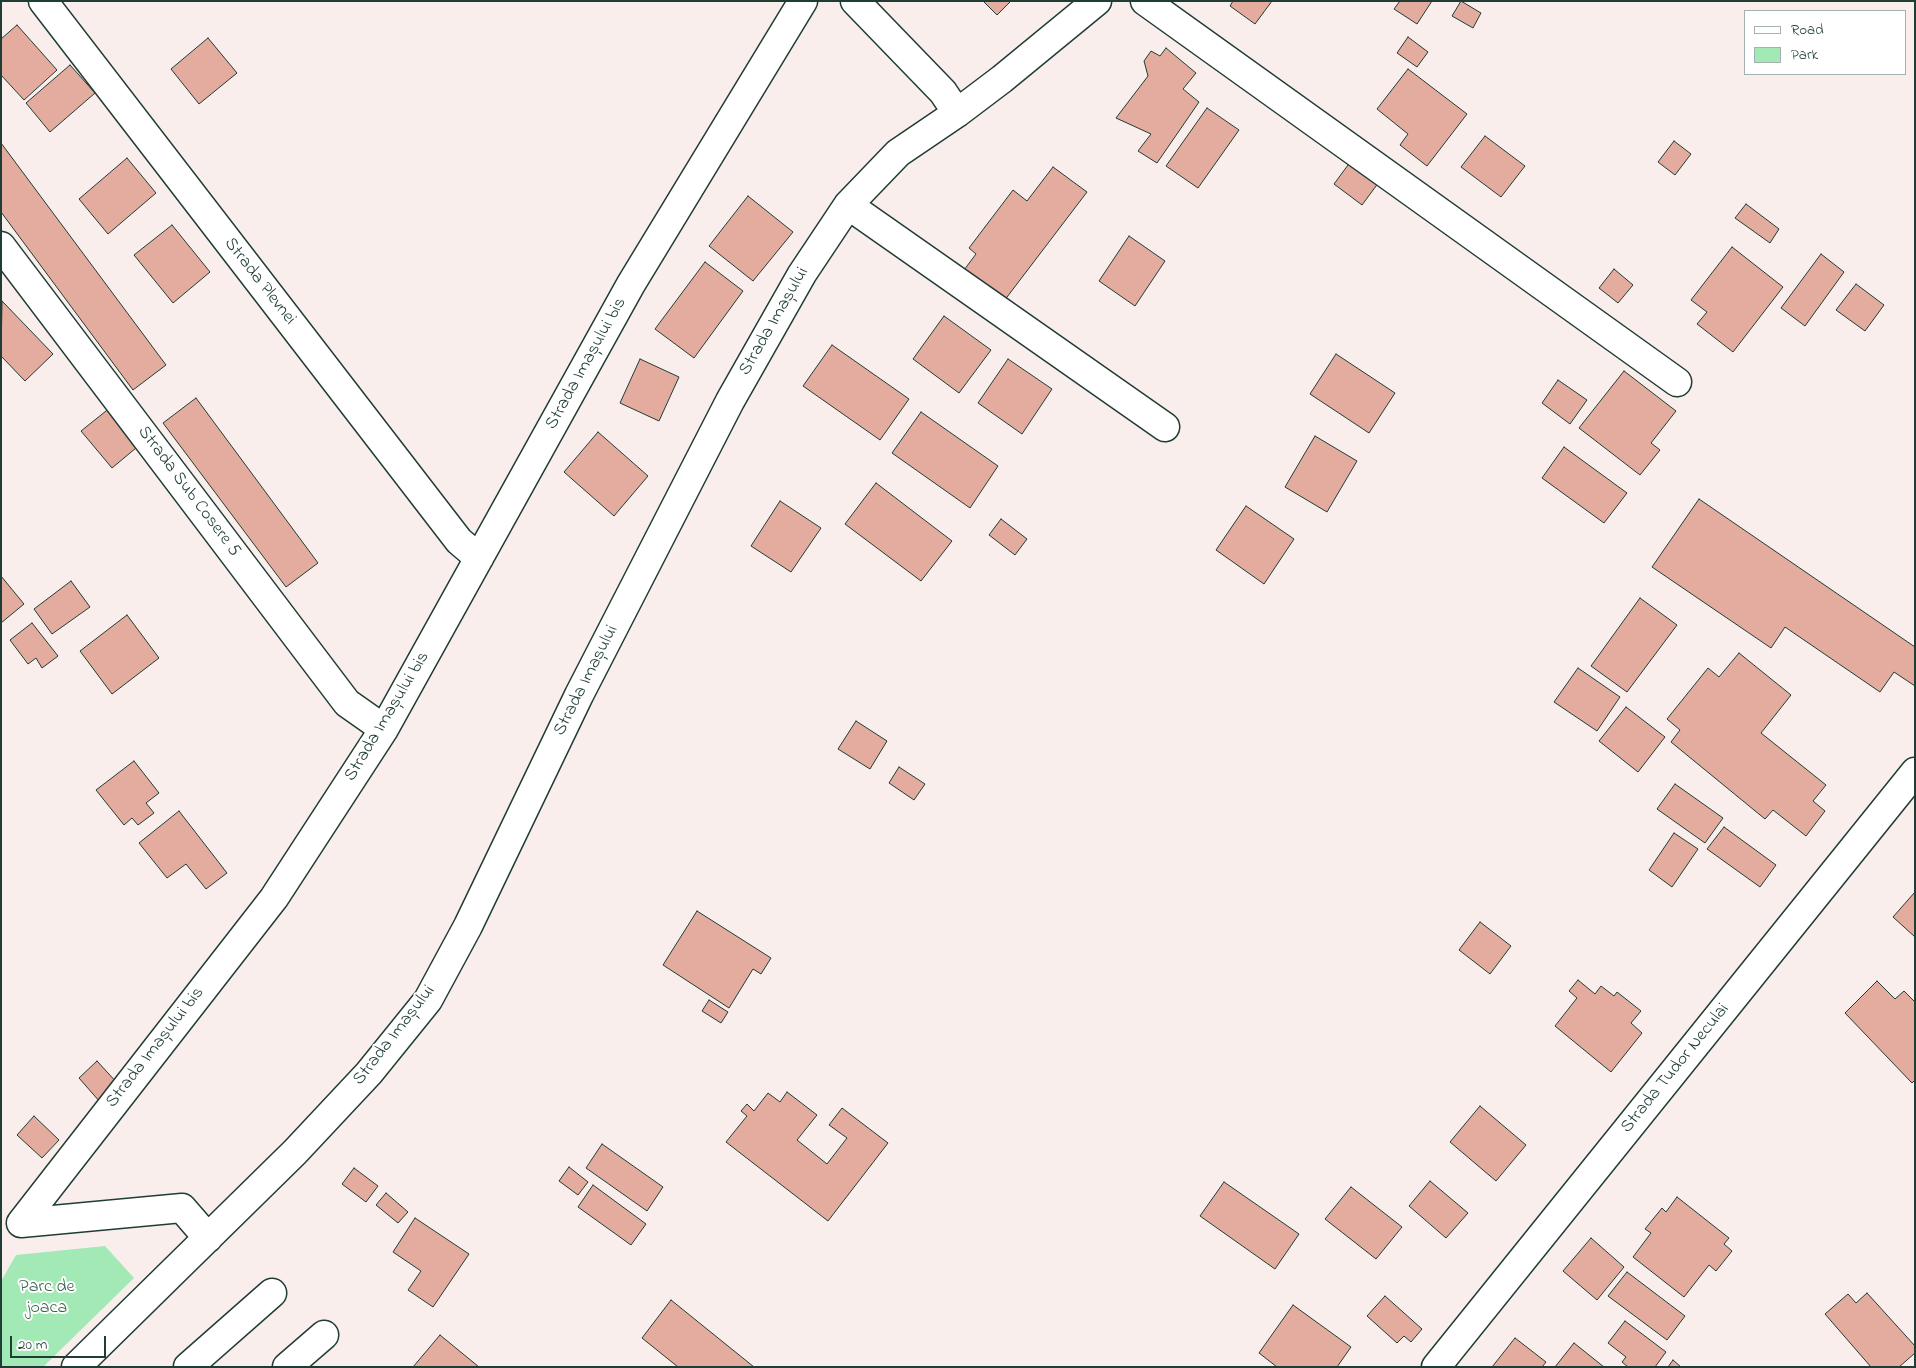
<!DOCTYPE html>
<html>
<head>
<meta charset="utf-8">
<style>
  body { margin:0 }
  #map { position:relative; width:1916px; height:1368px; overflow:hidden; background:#faeeec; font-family:"Indie Flower",sans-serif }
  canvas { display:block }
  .frame { position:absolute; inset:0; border:2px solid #1f3d34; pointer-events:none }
  .legend { position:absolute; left:1744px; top:10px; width:162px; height:65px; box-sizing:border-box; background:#fff; border:1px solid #a5b1ae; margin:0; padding:6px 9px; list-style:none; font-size:15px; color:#1f3d34 }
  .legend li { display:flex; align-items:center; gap:10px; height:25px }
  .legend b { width:25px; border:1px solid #a5b1ae }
  .scale { position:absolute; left:10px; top:1336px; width:96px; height:22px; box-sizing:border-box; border:2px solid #1f3d34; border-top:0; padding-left:6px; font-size:15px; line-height:18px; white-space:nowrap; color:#1f3d34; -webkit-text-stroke:4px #fff; paint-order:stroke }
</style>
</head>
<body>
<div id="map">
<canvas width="1916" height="1368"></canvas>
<div class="frame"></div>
<ul class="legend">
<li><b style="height:6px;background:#fff"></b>Road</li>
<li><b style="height:14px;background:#a3e9b6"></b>Park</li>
</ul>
<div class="scale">20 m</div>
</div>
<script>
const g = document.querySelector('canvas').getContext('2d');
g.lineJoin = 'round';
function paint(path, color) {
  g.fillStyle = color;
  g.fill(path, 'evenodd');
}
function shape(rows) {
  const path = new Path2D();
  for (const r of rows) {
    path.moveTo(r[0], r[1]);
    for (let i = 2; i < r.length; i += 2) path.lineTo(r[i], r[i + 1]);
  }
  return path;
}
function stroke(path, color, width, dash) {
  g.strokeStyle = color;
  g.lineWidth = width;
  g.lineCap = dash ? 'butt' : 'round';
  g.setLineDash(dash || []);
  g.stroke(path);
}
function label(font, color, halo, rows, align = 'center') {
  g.font = font + ' "Indie Flower",sans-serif';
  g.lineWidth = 4;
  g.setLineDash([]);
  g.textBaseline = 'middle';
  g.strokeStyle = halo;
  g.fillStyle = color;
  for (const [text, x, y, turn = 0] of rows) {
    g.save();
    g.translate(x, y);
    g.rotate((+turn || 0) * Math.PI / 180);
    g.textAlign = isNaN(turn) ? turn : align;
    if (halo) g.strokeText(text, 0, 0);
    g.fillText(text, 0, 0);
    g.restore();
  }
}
paint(shape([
  [105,1246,134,1278,43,1367,2,1367,1,1281,16,1255]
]), '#a3e9b6');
const building = shape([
  [983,1,1011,1,997,15,983,1],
  [1233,1,1272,1,1255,24,1230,6,1233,1],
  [1400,1,1432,1,1417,24,1394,9,1400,1],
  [1461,1,1481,13,1473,28,1452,16,1461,1],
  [17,25,57,70,24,100,1,75,1,39,17,25],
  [1408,37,1428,52,1417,67,1397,53,1408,37],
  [208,38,237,73,199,104,171,69,208,38],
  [1166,48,1196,73,1183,89,1199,102,1157,163,1138,151,1151,134,1116,118,1148,76,1144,61,1151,51,1160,56,1166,48],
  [70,65,95,93,50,132,26,103,70,65],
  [1408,69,1467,114,1427,166,1400,145,1408,134,1377,109,1408,69],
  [1207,108,1239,130,1198,188,1166,166,1207,108],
  [1485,136,1525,166,1501,197,1461,167,1485,136],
  [1674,141,1691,154,1675,175,1658,162,1674,141],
  [1,143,166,365,133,390,1,212,1,143],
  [127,158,156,193,108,234,79,199,127,158],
  [1351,161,1379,182,1362,205,1334,184,1351,161],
  [1053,167,1087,192,1004,301,964,270,976,254,969,248,1013,190,1027,201,1053,167],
  [748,196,793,232,753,281,709,246,748,196],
  [1746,204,1779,229,1770,243,1735,218,1746,204],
  [172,225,210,272,173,303,134,255,172,225],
  [1129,236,1165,261,1135,306,1099,281,1129,236],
  [1732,247,1783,287,1733,352,1697,324,1707,312,1691,300,1732,247],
  [1821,254,1844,272,1805,326,1781,308,1821,254],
  [705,262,743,291,694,358,655,329,705,262],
  [1614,269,1633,285,1618,303,1599,288,1614,269],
  [1856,284,1884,305,1865,331,1836,310,1856,284],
  [2,301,53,354,25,381,1,356,2,301],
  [944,316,991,350,959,393,913,359,944,316],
  [832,345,909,399,880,440,803,386,832,345],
  [1336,354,1395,393,1369,433,1310,394,1336,354],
  [640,359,679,377,659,421,620,403,640,359],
  [1008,359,1052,389,1022,434,978,403,1008,359],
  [1624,371,1676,411,1651,443,1660,450,1640,475,1579,428,1624,371],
  [1558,380,1587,400,1570,424,1542,403,1558,380],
  [196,398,318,563,286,587,163,423,196,398],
  [111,407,142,443,112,468,81,431,111,407],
  [921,412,998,466,970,508,892,453,921,412],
  [598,432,648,476,614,516,564,472,598,432],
  [1315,436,1357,461,1327,512,1285,487,1315,436],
  [1564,447,1627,493,1604,523,1542,478,1564,447],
  [876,483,952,541,921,581,845,524,876,483],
  [1699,499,1915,647,1915,686,1894,672,1880,692,1785,627,1771,648,1652,567,1699,499],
  [780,501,821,528,791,572,751,546,780,501],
  [1246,506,1294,539,1264,584,1216,550,1246,506],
  [1001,519,1027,539,1015,555,989,535,1001,519],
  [1,576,24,604,1,623,1,576],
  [71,581,90,607,52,634,34,609,71,581],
  [1640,598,1677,625,1627,692,1591,666,1640,598],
  [127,615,159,658,112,694,80,651,127,615],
  [32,623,58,656,42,668,36,658,28,664,10,640,32,623],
  [1739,653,1791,695,1761,733,1826,785,1813,801,1825,811,1806,836,1773,810,1765,819,1671,742,1680,730,1667,719,1708,668,1719,677,1739,653],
  [1578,668,1620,697,1597,731,1554,702,1578,668],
  [1626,707,1665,737,1638,772,1599,741,1626,707],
  [856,721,887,741,870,769,838,749,856,721],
  [134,761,159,793,146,803,154,813,138,825,132,818,124,825,96,790,134,761],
  [899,767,925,784,914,800,889,783,899,767],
  [1675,784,1723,818,1705,843,1657,809,1675,784],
  [179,811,227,873,206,889,186,864,167,878,139,843,179,811],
  [1724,827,1776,865,1760,887,1707,849,1724,827],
  [1674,833,1698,849,1672,887,1649,870,1674,833],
  [1915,892,1915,937,1893,917,1915,892],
  [697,911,771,958,761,974,753,969,729,1008,663,965,697,911],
  [1480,922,1511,946,1490,974,1459,950,1480,922],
  [1578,980,1595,994,1601,986,1614,996,1617,992,1641,1011,1631,1023,1642,1033,1611,1072,1555,1026,1577,998,1569,991,1578,980],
  [1877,981,1895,999,1904,991,1915,1002,1915,1080,1912,1083,1845,1013,1877,981],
  [709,1000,728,1012,721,1023,702,1011,709,1000],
  [97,1061,119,1085,100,1102,79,1078,97,1061],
  [787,1092,817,1115,797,1140,827,1164,847,1138,829,1125,842,1108,888,1143,828,1221,726,1142,747,1116,741,1111,747,1104,754,1111,768,1093,780,1102,787,1092],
  [1480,1106,1526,1145,1496,1181,1450,1142,1480,1106],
  [34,1116,59,1140,42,1158,17,1135,34,1116],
  [602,1144,663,1187,647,1211,586,1168,602,1144],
  [569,1167,588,1182,578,1195,559,1181,569,1167],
  [354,1168,378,1186,366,1202,342,1184,354,1168],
  [1430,1181,1468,1213,1446,1238,1409,1206,1430,1181],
  [1224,1182,1299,1234,1275,1269,1200,1216,1224,1182],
  [593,1185,646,1224,631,1245,578,1207,593,1185],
  [1351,1187,1402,1227,1376,1259,1325,1219,1351,1187],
  [386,1193,408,1212,398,1223,376,1205,386,1193],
  [1677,1197,1729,1238,1724,1244,1732,1251,1716,1271,1709,1265,1684,1297,1633,1257,1651,1233,1645,1229,1662,1208,1666,1212,1677,1197],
  [415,1218,469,1254,433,1307,408,1290,421,1271,393,1252,415,1218],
  [1591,1238,1624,1267,1597,1300,1563,1271,1591,1238],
  [1627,1272,1685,1316,1667,1340,1608,1296,1627,1272],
  [1867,1293,1915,1346,1915,1353,1899,1367,1871,1367,1825,1314,1848,1294,1856,1303,1867,1293],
  [1385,1296,1422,1329,1411,1342,1404,1336,1397,1343,1367,1316,1385,1296],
  [671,1300,754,1367,678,1367,642,1338,671,1300],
  [1293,1305,1351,1347,1337,1367,1277,1367,1259,1353,1293,1305],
  [1625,1321,1666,1352,1655,1367,1628,1367,1622,1362,1626,1357,1608,1343,1625,1321],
  [440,1335,479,1367,413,1367,440,1335],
  [1515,1338,1546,1362,1542,1367,1492,1367,1515,1338],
  [1574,1343,1604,1367,1555,1367,1574,1343],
  [1673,1360,1681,1367,1668,1367,1673,1360]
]);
paint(building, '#e4ab9f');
stroke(building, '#1f3d34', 1);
const minor = shape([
  [43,1,459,541,479,558],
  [855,1,943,92,957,113],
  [1145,1,1677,382],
  [848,205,1165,427],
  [1,246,347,703,384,729],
  [208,1238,182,1208,21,1223,274,898,384,729,631,284,803,1],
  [76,1367,295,1152,369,1073,428,1000,468,926,579,695,730,401,802,274,848,205,898,153,957,113,1002,79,1097,1],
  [188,1367,272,1293],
  [287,1367,324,1335],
  [1436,1367,1915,772]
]);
stroke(minor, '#1f3d34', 31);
stroke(minor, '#fff', 28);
label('18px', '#1f3d34', '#fff', [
  ["Strada Plevnei",259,282,52],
  ["Strada Imașului",775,322,-60],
  ["Strada Imașului bis",587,364,-61],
  ["Strada Sub Cosere 5",188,492,53],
  ["Strada Imașului",587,681,-63],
  ["Strada Imașului bis",388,717,-59],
  ["Strada Imașului",395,1036,-52],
  ["Strada Imașului bis",156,1048,-52],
  ["Strada Tudor Neculai",1676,1069,-51]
]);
label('18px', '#395f4e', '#fff', [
  ["Parc de",47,1288],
  ["joaca",47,1309]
]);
</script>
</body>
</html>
